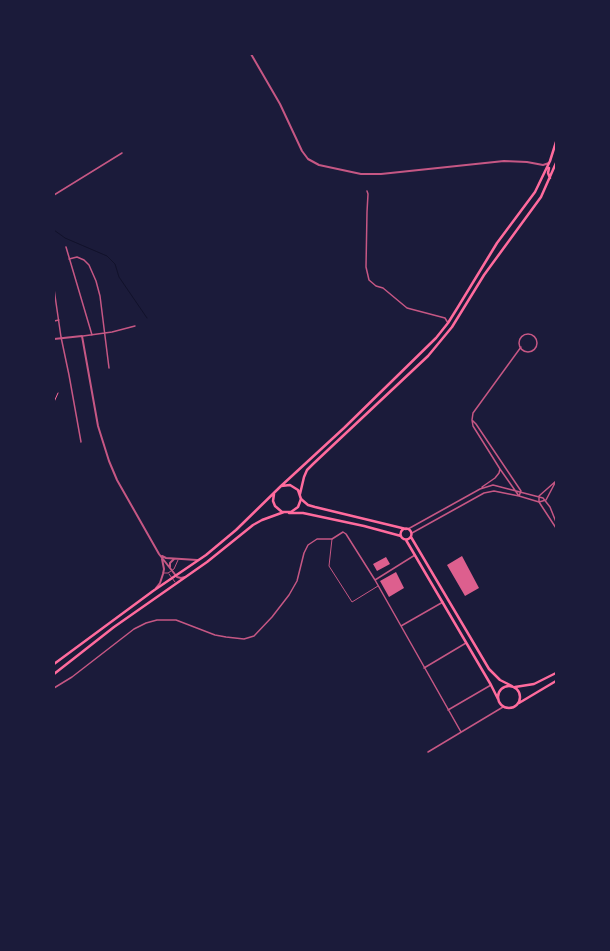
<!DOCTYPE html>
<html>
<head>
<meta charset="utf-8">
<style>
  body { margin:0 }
  #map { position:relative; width:610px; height:951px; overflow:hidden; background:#1b1b3a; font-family:Lato,sans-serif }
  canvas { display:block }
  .frame { position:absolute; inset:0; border:55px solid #1b1b3a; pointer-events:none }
</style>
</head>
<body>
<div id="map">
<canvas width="610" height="951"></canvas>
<div class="frame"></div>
</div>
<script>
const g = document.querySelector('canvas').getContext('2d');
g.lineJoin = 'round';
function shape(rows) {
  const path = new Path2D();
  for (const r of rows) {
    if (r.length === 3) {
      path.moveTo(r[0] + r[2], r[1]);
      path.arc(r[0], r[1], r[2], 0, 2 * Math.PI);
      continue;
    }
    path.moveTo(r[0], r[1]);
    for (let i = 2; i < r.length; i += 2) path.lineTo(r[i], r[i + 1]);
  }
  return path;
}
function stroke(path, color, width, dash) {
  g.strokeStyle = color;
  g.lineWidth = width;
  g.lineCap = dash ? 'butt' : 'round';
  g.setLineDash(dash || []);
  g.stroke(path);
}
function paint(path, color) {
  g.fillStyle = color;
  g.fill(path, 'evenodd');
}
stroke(shape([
  [54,230,65,238,107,256,115,264,119,277,147,318]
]), '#12122b', 1);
paint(shape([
  [462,556,479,588,465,596,447,565],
  [386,557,390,564,377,571,373,564],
  [396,572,404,588,389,597,380,581]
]), '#dd5f8e');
stroke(shape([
  [54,402,58,393]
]), '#ff6b9d', 1);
stroke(shape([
  [332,539,329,566,352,602,378,586]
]), '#c65784', 1);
stroke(shape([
  [163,573,168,573,174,569,178,560],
  [169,574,175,582]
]), '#c65784', 1);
stroke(shape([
  [367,191,368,194,367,212,366,267,369,280,376,286,383,288,407,308,445,318,448,323],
  [54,195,122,153],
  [66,247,92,335],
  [69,259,77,257,84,260,89,265,96,281,100,296,109,368],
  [54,289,61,337,69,375,81,442],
  [54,321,59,320],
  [528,343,9],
  [83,336,112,332,135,326],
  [472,420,476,424,521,491,519,496],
  [556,481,539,496,539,502,546,500,556,481],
  [482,487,495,478,499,473,500,469],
  [519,496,500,469,473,426,472,420,473,413,521,347],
  [408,529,480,489,493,485,543,498,550,507,556,522],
  [412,533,484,493,494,491,519,496,539,502,556,528],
  [375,580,415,555],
  [401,626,443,602],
  [424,668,466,643],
  [54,688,72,677,134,629,146,623,157,620,176,620,215,635,226,637,244,639,254,636,272,617,289,595,297,581,304,553,308,545,317,539,332,539,343,532,346,534,375,580,461,732],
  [448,710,491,685],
  [428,752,503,707]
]), '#c65784', 1.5);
stroke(shape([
  [251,54,280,104,302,151,308,159,319,165,361,174,381,174,504,161,527,162,543,165,549,163],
  [54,339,82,336,98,426,109,461,117,480,159,554,177,577,181,578,185,577],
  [162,556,166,558,197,560],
  [170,567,170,563,174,559],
  [156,588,160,583,163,574,164,569,162,559]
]), '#c65784', 2);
stroke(shape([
  [301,499,308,505,315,507,406,529],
  [289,513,303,513,364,526,401,536],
  [406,534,5.5],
  [411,537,489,669,500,680,512,686],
  [406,540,491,685,498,699],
  [509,697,11],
  [515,687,534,684,556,673],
  [519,703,556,681]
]), '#ff6b9d', 2.5);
stroke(shape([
  [549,168,548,173,550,178],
  [274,494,273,501,275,506,282,512,291,512,298,507,301,499,298,490,290,485,281,486],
  [300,494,304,477,307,470,313,464,428,356,452,327,484,275,541,197,556,163],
  [54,664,153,591,206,555,236,530,281,486,344,428,436,338,448,323,458,307,497,243,535,192,550,161,556,142],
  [54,674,114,627,207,562,253,525,262,520,284,512]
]), '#ff6b9d', 2.5);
</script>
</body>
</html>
